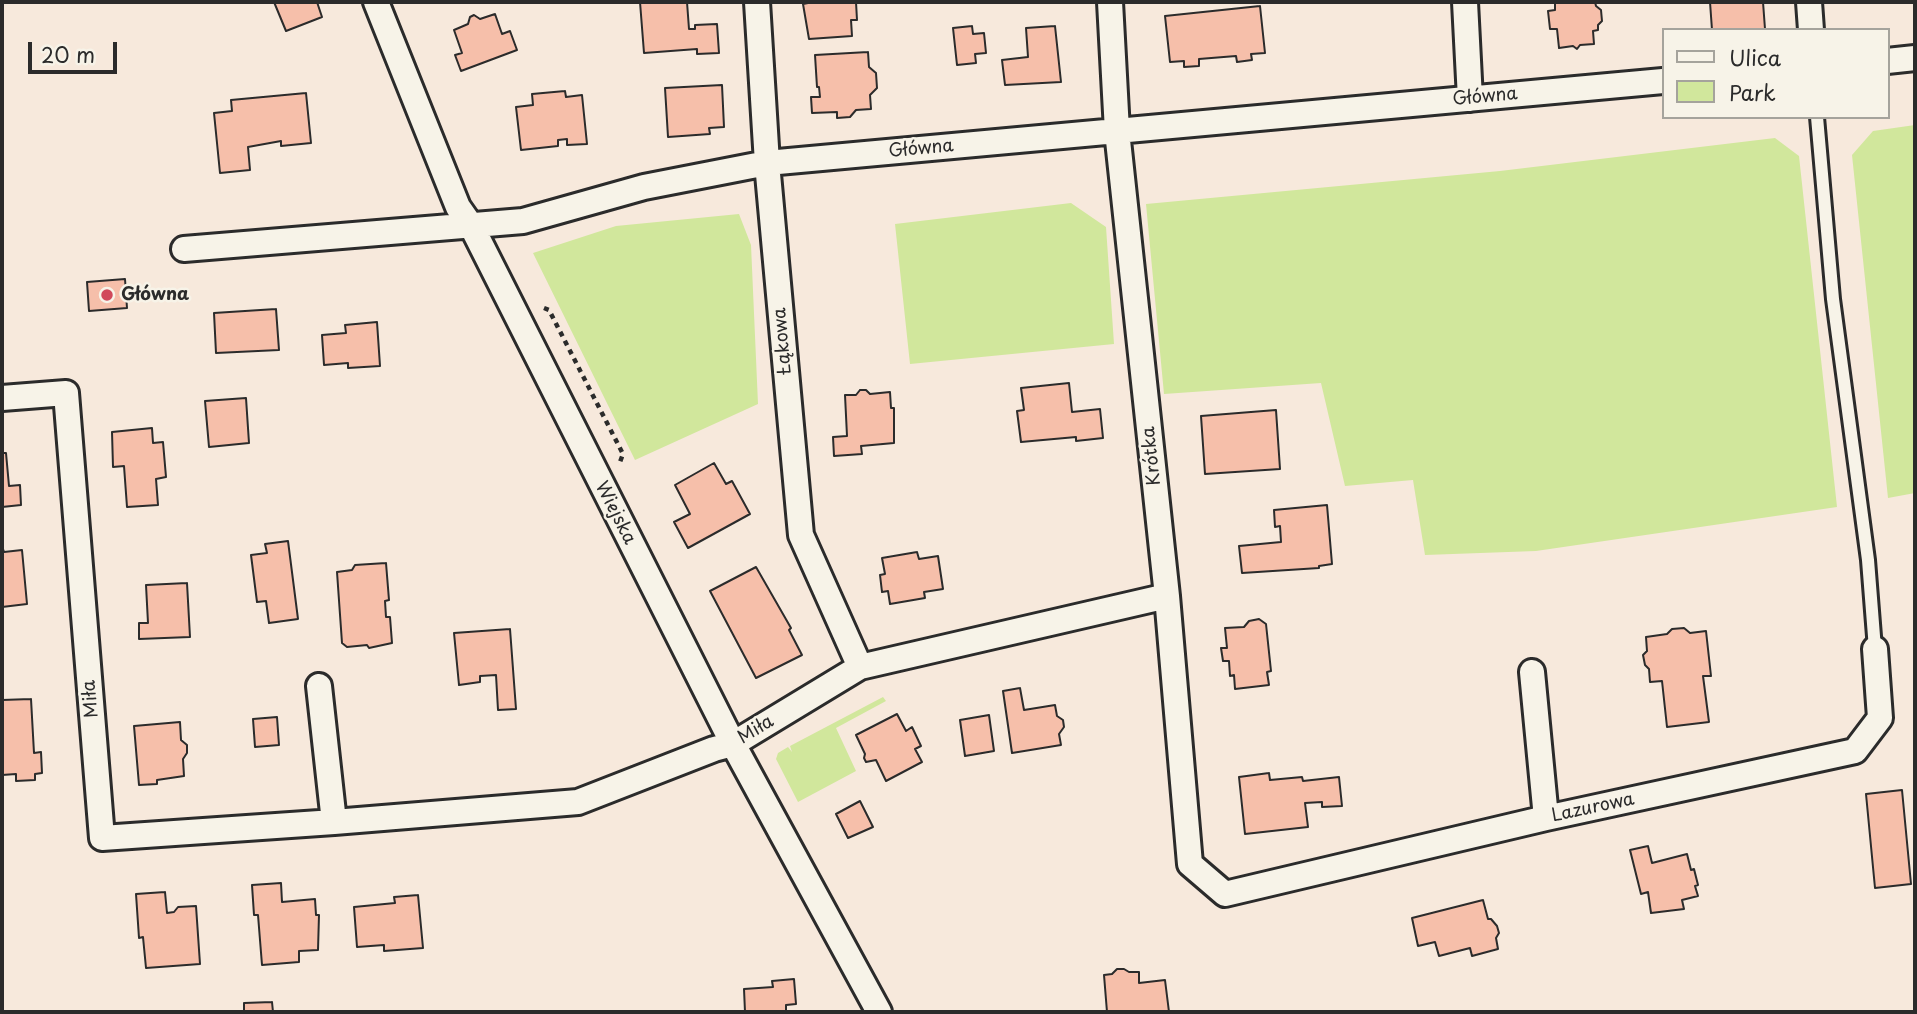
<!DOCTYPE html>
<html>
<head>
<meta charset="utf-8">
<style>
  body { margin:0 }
  #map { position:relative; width:1917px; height:1014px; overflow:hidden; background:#f7e9dc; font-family:"Playpen Sans",sans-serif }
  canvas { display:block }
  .frame { position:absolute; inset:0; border:4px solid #2b2b2b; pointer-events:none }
  .legend { position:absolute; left:1662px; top:28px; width:228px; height:91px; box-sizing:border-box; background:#f7f3e8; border:2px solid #a5a39c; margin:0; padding:9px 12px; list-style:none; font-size:21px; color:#2b2b2b }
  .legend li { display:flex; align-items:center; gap:14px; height:35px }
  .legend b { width:35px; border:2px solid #a5a39c }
  .scale { position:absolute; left:28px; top:42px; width:89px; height:32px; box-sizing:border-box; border:4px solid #2b2b2b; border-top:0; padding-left:9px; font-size:21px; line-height:24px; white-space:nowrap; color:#2b2b2b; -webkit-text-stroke:5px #f7f3e8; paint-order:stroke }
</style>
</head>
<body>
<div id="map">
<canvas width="1917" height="1014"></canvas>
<div class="frame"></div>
<ul class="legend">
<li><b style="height:9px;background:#f7f3e8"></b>Ulica</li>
<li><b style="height:19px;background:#d1e79c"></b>Park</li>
</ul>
<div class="scale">20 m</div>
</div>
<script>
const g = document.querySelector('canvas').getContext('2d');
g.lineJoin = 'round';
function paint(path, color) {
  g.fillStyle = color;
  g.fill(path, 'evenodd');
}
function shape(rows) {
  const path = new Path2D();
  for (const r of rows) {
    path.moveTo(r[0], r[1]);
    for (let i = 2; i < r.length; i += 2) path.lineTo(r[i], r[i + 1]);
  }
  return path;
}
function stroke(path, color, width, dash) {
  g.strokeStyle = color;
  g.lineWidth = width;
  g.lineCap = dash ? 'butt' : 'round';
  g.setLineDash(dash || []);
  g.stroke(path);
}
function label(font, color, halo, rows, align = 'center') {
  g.font = font + ' "Playpen Sans",sans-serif';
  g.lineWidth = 5;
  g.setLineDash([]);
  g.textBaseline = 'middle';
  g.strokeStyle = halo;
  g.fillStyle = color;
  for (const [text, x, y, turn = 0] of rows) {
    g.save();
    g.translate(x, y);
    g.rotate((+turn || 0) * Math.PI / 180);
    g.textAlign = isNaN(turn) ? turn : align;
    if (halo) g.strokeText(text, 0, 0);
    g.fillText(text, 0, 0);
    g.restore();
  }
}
paint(shape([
  [1915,125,1915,493,1888,498,1852,155,1873,131],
  [1775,138,1799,156,1837,507,1536,551,1425,555,1413,480,1345,486,1321,383,1164,394,1146,204,1500,171],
  [1071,203,1106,227,1114,344,910,364,895,224],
  [739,214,751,245,758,404,635,460,533,253,616,226],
  [883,697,886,701,836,728,856,771,798,802,776,759,778,753,788,747,792,752,790,746]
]), '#d1e79c');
const building = shape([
  [274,2,317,2,322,17,286,31,274,2],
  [640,2,687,2,689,29,695,29,695,25,717,24,719,53,697,54,697,49,644,53,640,2],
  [813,2,856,2,857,20,851,20,852,36,809,39,803,4,813,2],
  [1555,2,1595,2,1596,6,1601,10,1602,21,1598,25,1598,30,1593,31,1594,44,1580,45,1577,49,1573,46,1559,48,1557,29,1550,29,1548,11,1555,10,1555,2],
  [1710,2,1763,2,1765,29,1712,30,1710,2],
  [1260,6,1265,53,1251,54,1252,60,1237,62,1236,56,1199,59,1199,66,1184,67,1184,61,1170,62,1165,16,1260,6],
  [495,14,502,34,510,31,517,50,461,71,455,55,462,53,454,30,468,24,470,17,474,15,480,19,495,14],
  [972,26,973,34,984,33,986,53,975,54,976,63,957,65,953,28,972,26],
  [1055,26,1061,82,1005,85,1002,60,1028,57,1026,28,1055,26],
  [868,52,869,67,876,73,877,88,870,95,871,109,856,110,850,117,837,118,837,112,812,113,811,97,820,97,819,87,817,87,815,55,868,52],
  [722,85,724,127,709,128,710,134,668,137,665,88,722,85],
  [565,91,566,97,582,95,587,144,567,145,567,139,558,140,558,146,521,150,516,107,533,105,532,94,565,91],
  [306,93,311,143,281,146,281,141,248,147,250,170,220,173,214,113,232,111,231,100,306,93],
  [125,279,127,308,89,311,87,282,125,279],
  [276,309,279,350,216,353,214,313,276,309],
  [377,322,380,366,348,368,348,363,324,365,322,335,346,333,345,325,377,322],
  [1069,383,1072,412,1100,409,1103,438,1076,441,1076,437,1021,442,1017,411,1024,410,1021,388,1069,383],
  [860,390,866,390,870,394,890,392,891,408,894,408,894,443,861,446,862,454,834,456,833,437,847,436,845,395,856,395,860,390],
  [246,398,249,443,209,447,205,401,246,398],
  [1276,410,1280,469,1205,474,1201,416,1276,410],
  [152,428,153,443,163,442,166,477,156,479,158,505,127,507,124,466,113,467,112,432,152,428],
  [2,453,6,453,9,486,20,485,21,505,2,507,2,453],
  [714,463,726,484,732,481,750,514,688,548,674,522,690,514,675,485,714,463],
  [1327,505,1332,564,1319,566,1319,568,1242,573,1239,546,1281,542,1280,526,1275,527,1274,510,1327,505],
  [288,541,298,619,269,623,266,601,257,602,251,555,267,553,265,544,288,541],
  [2,546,4,552,22,550,27,604,2,607,2,546],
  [917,552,919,559,938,556,943,589,924,592,925,598,890,604,888,591,882,592,880,575,885,574,882,558,917,552],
  [386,563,389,600,385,601,386,617,390,617,392,643,369,648,367,645,347,647,342,643,337,572,352,570,355,565,386,563],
  [756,567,791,628,789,630,802,655,756,678,710,591,756,567],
  [187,583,190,637,139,639,139,623,148,623,146,585,187,583],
  [1259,619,1266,624,1271,671,1267,672,1269,685,1235,689,1234,675,1230,676,1229,661,1223,661,1221,648,1227,648,1225,628,1244,627,1249,621,1259,619],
  [1684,628,1690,633,1706,631,1711,676,1703,676,1709,722,1667,727,1662,681,1650,682,1649,669,1645,665,1643,655,1647,651,1646,637,1667,634,1672,629,1684,628],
  [510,629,516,709,498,710,496,675,480,676,480,682,459,685,454,633,510,629],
  [1020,688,1024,710,1055,705,1057,716,1063,720,1064,727,1059,734,1061,745,1012,753,1003,691,1020,688],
  [31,699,34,753,41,752,42,773,35,774,35,780,16,781,16,774,2,775,2,700,31,699],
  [897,714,906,731,912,727,921,746,915,749,922,762,886,781,876,760,866,762,864,758,865,754,856,735,897,714],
  [989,715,994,751,965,756,960,720,989,715],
  [277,717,279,745,255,747,253,719,277,717],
  [180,722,181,740,187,745,187,753,183,759,184,776,157,780,157,784,139,785,134,726,180,722],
  [1269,773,1270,780,1302,777,1303,781,1339,777,1342,806,1322,807,1322,802,1305,803,1308,827,1245,834,1239,777,1269,773],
  [1902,790,1911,884,1875,888,1866,794,1902,790],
  [860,801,873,827,848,838,836,814,860,801],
  [1648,846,1652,863,1687,854,1691,870,1694,869,1698,885,1695,886,1698,896,1682,900,1684,909,1651,913,1648,892,1641,894,1630,850,1648,846],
  [281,883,282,902,315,899,316,915,319,915,318,950,299,951,299,962,262,965,258,915,254,915,252,885,281,883],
  [165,892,167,913,174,912,178,907,196,906,200,964,146,968,143,937,139,938,136,894,165,892],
  [418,895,423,948,384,951,384,945,357,947,354,907,395,903,394,897,418,895],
  [1483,900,1488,919,1491,919,1497,926,1499,933,1496,938,1498,949,1472,956,1470,948,1439,956,1435,942,1418,946,1412,918,1483,900],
  [1117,969,1124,969,1129,972,1139,972,1139,983,1165,980,1169,1012,1107,1012,1104,975,1112,974,1117,969],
  [794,979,796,1004,786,1005,786,1012,745,1012,744,989,773,987,772,981,794,979],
  [272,1002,273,1012,244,1012,244,1003,272,1002]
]);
paint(building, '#f6bfaa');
stroke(building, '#2b2b2b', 2);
const lane = shape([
  [1817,117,1833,299,1868,560,1875,649]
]);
const street = shape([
  [376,2,458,207,472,227,733,744,879,1012],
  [757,2,767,163,801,535,860,667],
  [1110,2,1117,131,1167,596,1190,864,1225,894,1546,818,1855,751,1880,718,1875,649],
  [1465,2,1470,99],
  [1809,2,1811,30],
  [1887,61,1915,58],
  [184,249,523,221,644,187,767,163,1663,81],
  [2,398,66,393,102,838,334,822],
  [1532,672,1546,818],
  [319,686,334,822,578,802,714,749,733,744,860,667,1167,596]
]);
stroke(lane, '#2b2b2b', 18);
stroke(street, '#2b2b2b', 30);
stroke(shape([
  [544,308,549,310,623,454,620,462]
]), '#2b2b2b', 4.5, [5, 5]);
stroke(lane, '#f7f3e8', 12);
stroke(street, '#f7f3e8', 24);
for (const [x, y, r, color] of [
  [107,295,7,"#d1495b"]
]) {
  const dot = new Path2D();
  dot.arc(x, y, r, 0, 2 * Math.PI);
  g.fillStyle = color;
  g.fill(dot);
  stroke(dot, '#f7f3e8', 2.5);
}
label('18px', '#2b2b2b', '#f7f3e8', [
  ["Główna",1485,97,-5],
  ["Główna",921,149,-5],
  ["Łąkowa",783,341,-95],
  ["Krótka",1152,456,-96],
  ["Wiejska",615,513,63],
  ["Miła",91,699,-95],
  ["Miła",756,730,-31],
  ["Lazurowa",1593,808,-12]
]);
label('bold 18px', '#2b2b2b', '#f7f3e8', [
  ["Główna",121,295]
], 'left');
</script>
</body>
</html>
